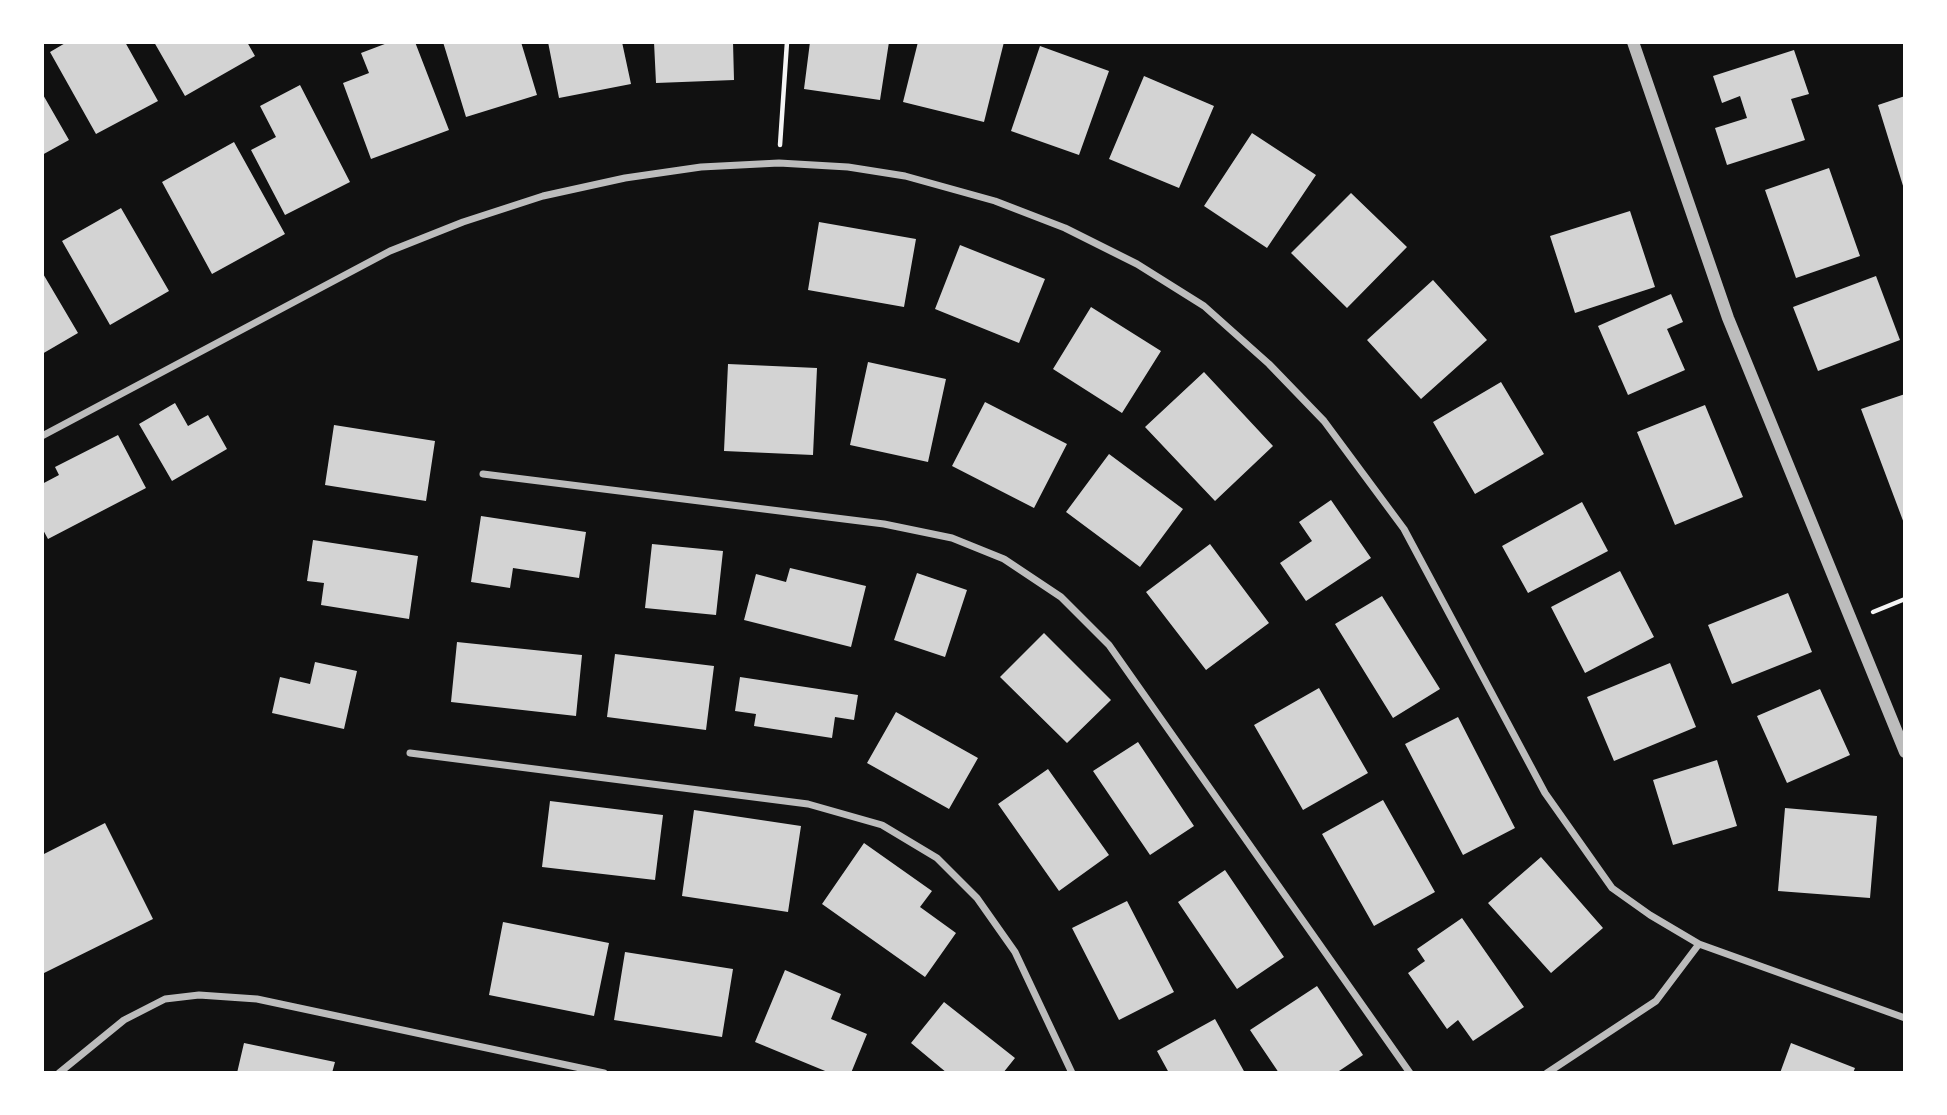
<!DOCTYPE html>
<html>
<head>
<meta charset="utf-8">
<style>
  body { margin:0 }
  #map { position:relative; width:1947px; height:1115px; overflow:hidden; background:#111; font-family:Inter,sans-serif }
  canvas { display:block }
  .frame { position:absolute; inset:0; border:44px solid #fff; pointer-events:none }
</style>
</head>
<body>
<div id="map">
<canvas width="1947" height="1115"></canvas>
<div class="frame"></div>
</div>
<script>
const g = document.querySelector('canvas').getContext('2d');
g.lineJoin = 'round';
function paint(path, color) {
  g.fillStyle = color;
  g.fill(path, 'evenodd');
}
function shape(rows) {
  const path = new Path2D();
  for (const r of rows) {
    path.moveTo(r[0], r[1]);
    for (let i = 2; i < r.length; i += 2) path.lineTo(r[i], r[i + 1]);
  }
  return path;
}
function stroke(path, color, width, dash) {
  g.strokeStyle = color;
  g.lineWidth = width;
  g.lineCap = dash ? 'butt' : 'round';
  g.setLineDash(dash || []);
  g.stroke(path);
}
paint(shape([
  [67,42,125,42,158,101,96,134,50,52],
  [154,42,247,42,255,56,185,96],
  [390,42,415,42,449,130,371,159,343,83,369,73,361,53],
  [443,42,521,42,537,95,466,117],
  [548,42,622,42,631,84,559,98],
  [654,42,733,42,734,80,656,83],
  [810,42,889,42,880,100,804,89],
  [918,42,1004,42,984,122,903,102],
  [1040,46,1109,71,1079,155,1011,131],
  [1794,50,1809,94,1791,99,1805,140,1727,165,1715,128,1747,118,1740,96,1722,103,1713,76],
  [1144,76,1214,106,1179,188,1109,159],
  [300,85,350,182,285,215,251,150,276,137,260,106],
  [42,93,69,140,42,155],
  [1905,96,1905,189,1904,189,1878,105],
  [1252,133,1316,175,1267,248,1204,206],
  [234,142,285,234,212,274,162,182],
  [1829,168,1860,256,1796,278,1765,190],
  [1351,193,1407,247,1347,308,1291,253],
  [121,208,169,291,110,325,62,241],
  [1630,211,1655,287,1575,313,1550,236],
  [819,222,916,239,904,307,808,290],
  [960,245,1045,279,1019,343,935,309],
  [42,272,78,333,42,354],
  [1876,276,1900,340,1818,371,1793,307],
  [1433,280,1487,340,1421,399,1367,340],
  [1671,294,1683,322,1667,329,1685,370,1628,395,1598,326],
  [1091,307,1161,351,1122,413,1053,369],
  [868,362,946,379,928,462,850,445],
  [728,364,817,368,813,455,724,451],
  [1204,372,1273,446,1215,501,1145,427],
  [1501,382,1544,454,1475,494,1433,422],
  [1905,394,1905,526,1861,409],
  [985,402,1067,444,1034,508,952,466],
  [175,403,188,426,208,415,227,449,172,481,139,424],
  [1705,405,1743,497,1675,525,1637,432],
  [334,425,435,441,426,501,325,485],
  [118,435,146,488,48,539,42,528,42,484,59,475,55,467],
  [1109,454,1183,509,1140,567,1066,512],
  [1331,500,1371,558,1306,601,1280,563,1312,541,1299,522],
  [1582,502,1608,551,1528,593,1502,546],
  [481,516,586,532,579,578,513,568,510,588,471,582],
  [313,540,418,556,409,619,321,605,324,583,307,581],
  [652,544,723,551,716,615,645,608],
  [1210,544,1269,623,1206,670,1146,592],
  [790,568,866,586,851,647,744,620,756,574,786,582],
  [1620,571,1654,637,1585,673,1551,607],
  [917,573,967,590,945,657,894,640],
  [1788,593,1812,652,1732,684,1708,625],
  [1382,596,1440,689,1393,718,1335,624],
  [1044,633,1111,700,1067,743,1000,677],
  [457,642,582,655,576,716,451,702],
  [615,654,714,666,706,730,607,717],
  [315,662,357,671,344,729,272,713,280,677,310,684],
  [1670,663,1696,727,1614,761,1587,697],
  [740,677,858,695,854,720,835,717,832,738,754,726,756,714,735,711],
  [1319,688,1368,773,1303,810,1254,725],
  [1820,689,1850,755,1787,783,1757,716],
  [896,712,978,758,949,809,867,763],
  [1458,717,1515,828,1463,855,1405,744],
  [1138,742,1194,826,1150,855,1093,771],
  [1717,760,1737,826,1673,845,1653,780],
  [1048,769,1109,855,1059,891,998,804],
  [1383,800,1435,892,1374,926,1322,834],
  [550,801,663,815,655,880,542,867],
  [1785,808,1877,816,1870,898,1778,891],
  [694,810,801,826,788,912,682,896],
  [105,823,153,919,42,974,42,855],
  [864,843,932,891,920,907,956,933,925,977,822,904],
  [1541,857,1603,928,1551,973,1488,903],
  [1225,870,1284,957,1237,989,1178,902],
  [1127,901,1174,992,1119,1020,1072,928],
  [1462,918,1524,1007,1473,1041,1458,1020,1447,1029,1408,973,1425,961,1417,949],
  [503,922,609,943,594,1016,489,995],
  [625,952,733,969,722,1037,614,1020],
  [785,970,841,994,831,1019,867,1034,851,1073,830,1073,755,1042],
  [1317,986,1363,1055,1336,1073,1279,1073,1250,1030],
  [944,1002,1015,1058,1003,1073,947,1073,911,1043],
  [1215,1019,1245,1073,1169,1073,1157,1051],
  [244,1043,335,1062,332,1073,237,1073],
  [1791,1043,1855,1068,1853,1073,1780,1073]
]), '#d3d3d3');
stroke(shape([
  [780,145,787,42],
  [1873,612,1905,599]
]), '#f5f5f5', 4.5);
stroke(shape([
  [42,436,390,251,463,222,543,196,625,178,701,167,779,163,848,167,905,176,995,201,1065,228,1137,264,1204,306,1269,364,1324,421,1404,529,1545,793,1612,888,1650,915,1699,944,1905,1018],
  [483,474,884,524,952,538,1004,559,1061,597,1109,645,1410,1073],
  [410,753,808,804,882,825,937,858,977,898,1015,952,1072,1073],
  [59,1073,124,1020,165,999,199,995,257,999,604,1073],
  [1547,1073,1656,1001,1699,944]
]), '#bcbcbc', 7);
stroke(shape([
  [1633,42,1728,318,1905,752]
]), '#bcbcbc', 12);
</script>
</body>
</html>
